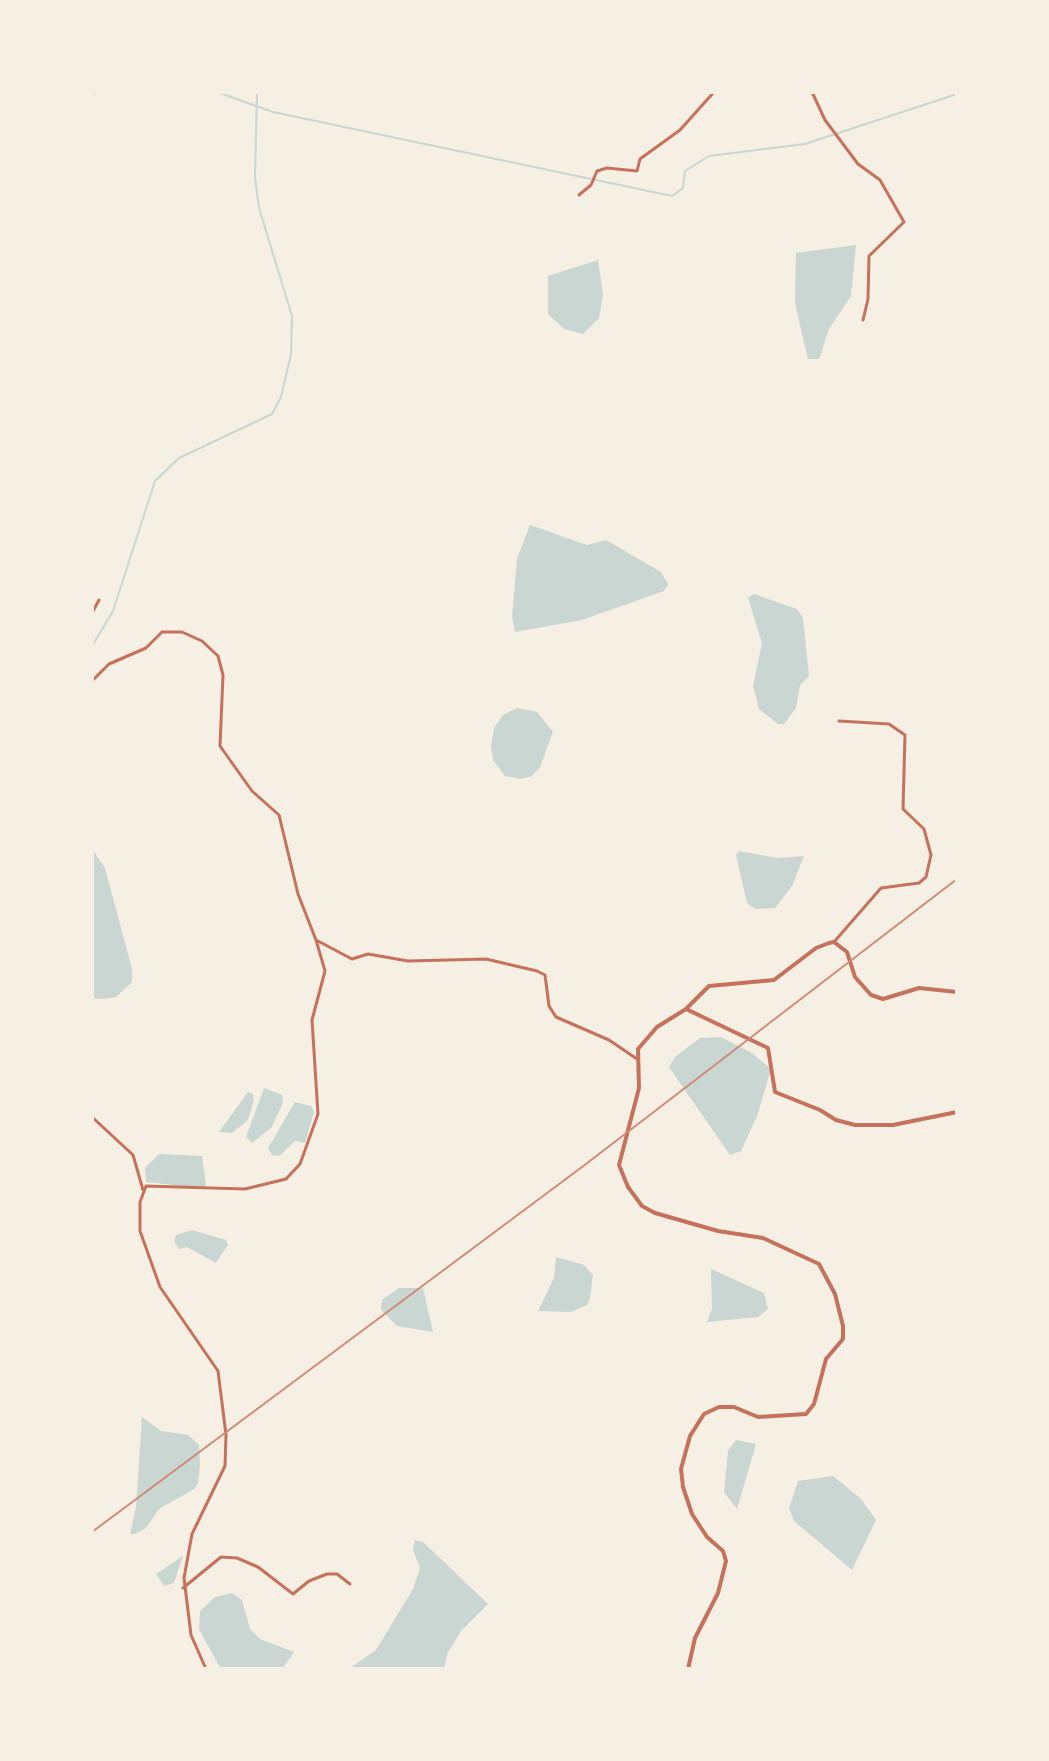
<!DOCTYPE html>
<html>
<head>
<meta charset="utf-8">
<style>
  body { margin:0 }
  #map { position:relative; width:1049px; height:1761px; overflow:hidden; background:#f6efe4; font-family:"IBM Plex Serif",serif }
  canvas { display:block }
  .frame { position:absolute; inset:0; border:94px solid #f6efe4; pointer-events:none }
</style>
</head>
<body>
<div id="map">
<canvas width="1049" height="1761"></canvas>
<div class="frame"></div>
</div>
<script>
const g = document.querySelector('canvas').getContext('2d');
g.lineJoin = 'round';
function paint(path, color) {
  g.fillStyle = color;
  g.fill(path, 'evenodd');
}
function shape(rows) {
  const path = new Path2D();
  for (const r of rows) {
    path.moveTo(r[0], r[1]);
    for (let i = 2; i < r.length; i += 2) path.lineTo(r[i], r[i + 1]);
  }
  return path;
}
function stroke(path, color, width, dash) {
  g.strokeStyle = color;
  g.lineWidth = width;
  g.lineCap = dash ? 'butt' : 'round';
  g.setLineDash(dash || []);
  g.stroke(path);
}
paint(shape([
  [856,245,851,296,829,329,819,359,808,359,795,303,796,253],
  [598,260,603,295,599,318,583,334,564,329,548,314,548,276],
  [530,525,587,545,606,540,661,572,668,584,664,591,582,620,515,632,512,617,517,559],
  [754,594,797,609,803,618,809,676,800,685,796,708,784,724,778,724,759,709,753,686,762,643,748,598],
  [517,708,537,712,553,732,540,767,532,776,521,779,505,776,493,760,491,746,494,728,503,715],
  [92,849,105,868,132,969,132,982,116,997,103,999,92,998],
  [739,851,778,858,804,856,792,886,775,908,755,909,747,903,736,855],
  [721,1037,752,1053,771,1069,757,1116,741,1151,730,1155,669,1067,675,1057,700,1038],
  [264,1088,282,1095,283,1103,271,1128,252,1143,246,1137],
  [248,1092,253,1094,254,1100,248,1120,232,1133,219,1132],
  [295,1102,311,1106,314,1112,305,1143,295,1141,279,1156,272,1155,268,1148],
  [159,1154,202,1156,206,1185,203,1188,146,1182,145,1168],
  [192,1230,226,1240,228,1245,216,1263,187,1247,179,1249,174,1241,176,1235],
  [556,1257,584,1265,593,1275,590,1298,587,1305,571,1312,538,1311,554,1278],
  [711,1269,764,1293,768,1309,758,1317,707,1322,712,1309],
  [399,1288,423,1288,433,1332,397,1326,386,1315,381,1309,382,1300],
  [142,1417,161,1431,188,1435,199,1445,200,1465,198,1483,194,1489,159,1509,146,1528,135,1534,130,1534,136,1507],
  [736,1440,756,1444,737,1509,724,1492,728,1451],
  [833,1476,861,1499,876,1520,852,1570,794,1521,789,1508,798,1481],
  [415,1540,423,1542,488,1604,462,1630,448,1652,444,1669,349,1669,376,1650,413,1589,420,1568,413,1550],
  [183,1556,174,1583,164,1586,156,1574],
  [232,1593,242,1600,250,1629,260,1639,294,1652,282,1669,222,1669,218,1664,199,1629,200,1611,215,1597]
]), '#c9d6d2');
stroke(shape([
  [217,92,273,112,672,196,683,188,685,171,709,156,805,144,957,94],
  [92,95,98,92],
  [92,646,113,611,155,481,179,458,272,414,281,397,291,354,292,316,259,208,255,178,257,92]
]), '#c9d6d2', 2);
stroke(shape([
  [812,92,825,120,858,164,880,180,904,222,869,256,868,299,863,320],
  [579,195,591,185,597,171,607,168,637,171,640,159,680,130,714,92],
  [92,613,99,600],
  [92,681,109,664,146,648,162,632,182,632,202,641,218,656,223,675,220,746,252,791,279,815,298,894,316,940,352,959,368,954,408,961,486,959,537,971,545,975,549,1006,556,1017,609,1040,637,1059],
  [834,942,881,888,919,883,926,877,931,855,924,829,903,809,905,735,889,724,839,721],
  [92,1117,133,1155,143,1190],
  [183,1588,221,1557,237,1558,258,1567,293,1594,309,1581,327,1574,337,1574,350,1584],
  [206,1669,191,1635,184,1578,192,1534,225,1466,226,1435,218,1371,160,1287,140,1231,140,1202,146,1186,245,1189,286,1179,300,1164,318,1114,312,1020,325,971,316,940]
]), '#c5725c', 3);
stroke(shape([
  [686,1009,768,1048,775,1092,820,1110,836,1120,855,1125,893,1125,957,1112],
  [688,1669,695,1638,718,1593,726,1561,723,1551,707,1537,692,1514,683,1487,681,1469,690,1436,704,1414,719,1407,734,1407,758,1417,806,1414,814,1404,826,1359,843,1339,843,1326,835,1294,819,1264,763,1238,718,1231,655,1213,642,1206,628,1187,619,1165,639,1088,638,1049,657,1027,686,1009,709,986,774,980,816,948,829,943,834,942,847,952,855,977,871,995,883,999,919,988,957,992]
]), '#c5725c', 4);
stroke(shape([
  [92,1532,586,1164,957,879]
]), '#cf8b77', 2);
</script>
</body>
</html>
